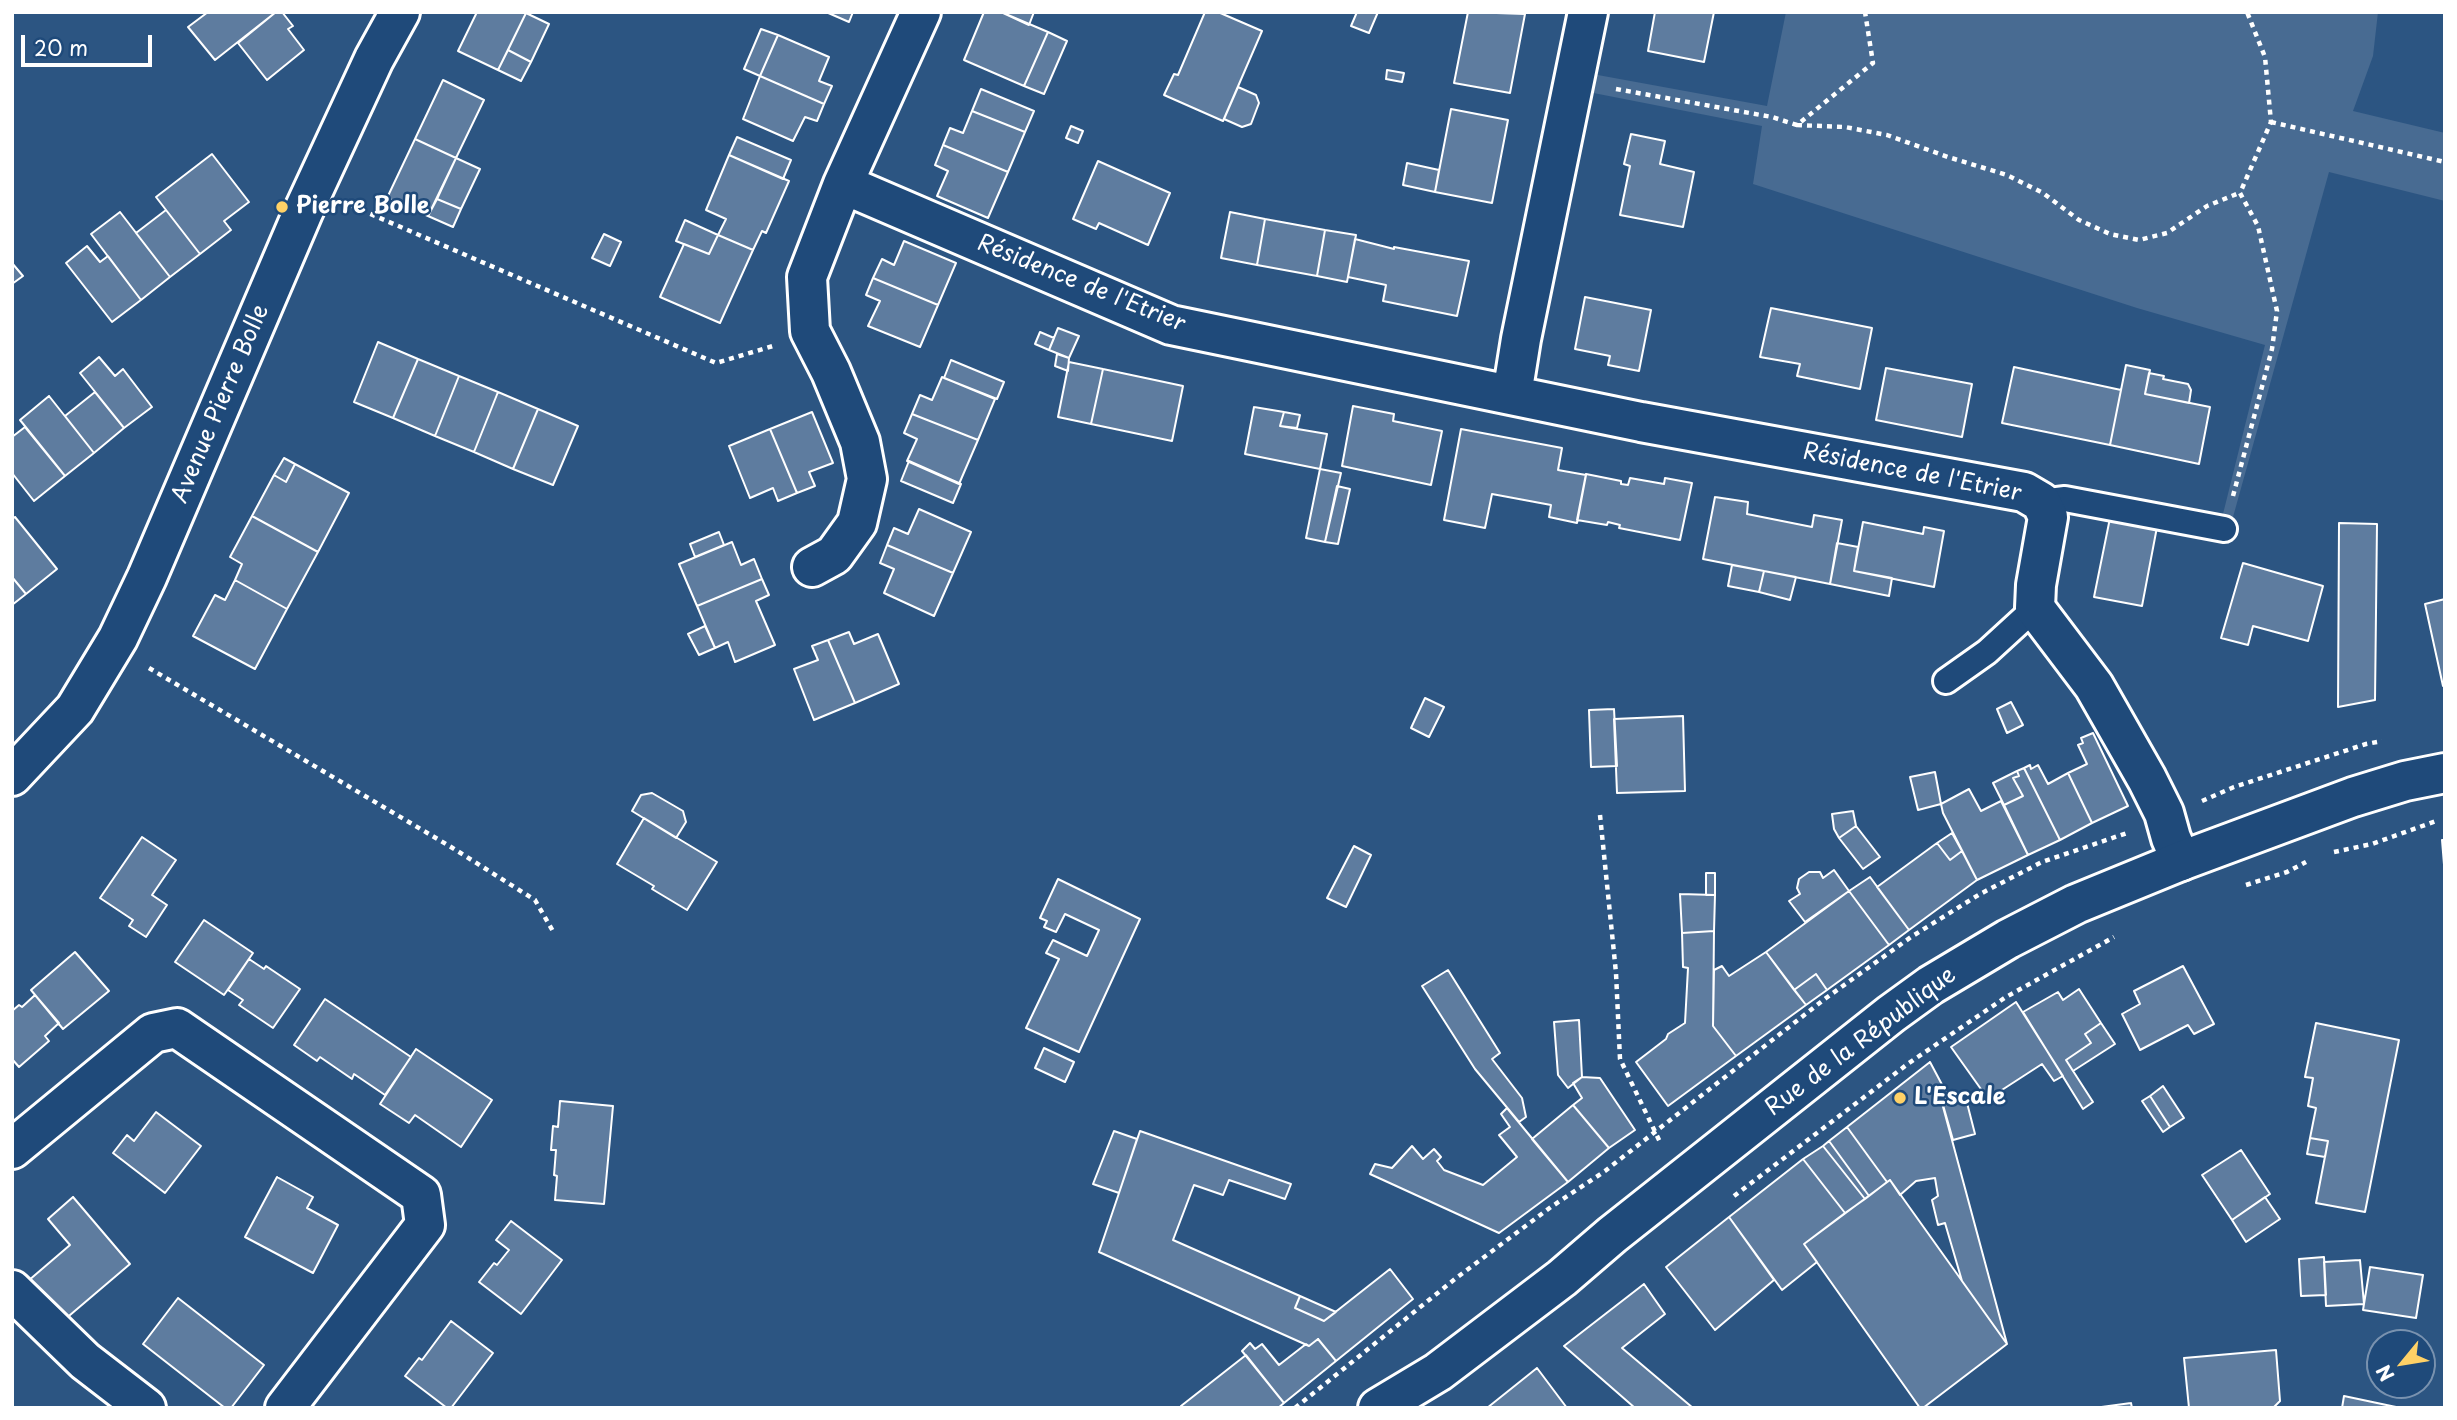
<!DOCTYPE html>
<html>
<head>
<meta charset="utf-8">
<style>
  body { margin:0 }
  #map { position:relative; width:2457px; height:1420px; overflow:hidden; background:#2c5582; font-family:"Playpen Sans",sans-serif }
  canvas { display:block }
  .frame { position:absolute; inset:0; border:14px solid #fff; pointer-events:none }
  .north { position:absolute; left:2366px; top:1329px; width:70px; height:70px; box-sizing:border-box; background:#1f4a7a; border:2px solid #7992af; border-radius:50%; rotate:240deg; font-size:19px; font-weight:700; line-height:28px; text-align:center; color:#fff }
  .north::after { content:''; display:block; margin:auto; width:24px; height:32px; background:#ffd166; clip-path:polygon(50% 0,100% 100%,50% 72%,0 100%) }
  .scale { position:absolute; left:21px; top:35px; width:131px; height:32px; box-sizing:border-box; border:4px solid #fff; border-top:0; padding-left:9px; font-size:21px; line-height:24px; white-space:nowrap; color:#fff; -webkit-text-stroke:5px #1f4a7a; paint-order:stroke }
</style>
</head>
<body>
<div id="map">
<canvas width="2457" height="1420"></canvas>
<div class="frame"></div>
<div class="north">N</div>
<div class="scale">20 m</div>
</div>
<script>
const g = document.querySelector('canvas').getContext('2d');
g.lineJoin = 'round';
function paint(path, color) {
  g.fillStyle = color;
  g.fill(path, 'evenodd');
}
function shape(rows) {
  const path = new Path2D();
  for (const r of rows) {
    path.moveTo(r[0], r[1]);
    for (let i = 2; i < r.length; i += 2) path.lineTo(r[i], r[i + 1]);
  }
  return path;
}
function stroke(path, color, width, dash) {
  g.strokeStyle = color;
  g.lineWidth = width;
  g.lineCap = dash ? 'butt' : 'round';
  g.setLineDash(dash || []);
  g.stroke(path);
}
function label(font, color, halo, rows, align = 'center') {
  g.font = font + ' "Playpen Sans",sans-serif';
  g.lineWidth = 5;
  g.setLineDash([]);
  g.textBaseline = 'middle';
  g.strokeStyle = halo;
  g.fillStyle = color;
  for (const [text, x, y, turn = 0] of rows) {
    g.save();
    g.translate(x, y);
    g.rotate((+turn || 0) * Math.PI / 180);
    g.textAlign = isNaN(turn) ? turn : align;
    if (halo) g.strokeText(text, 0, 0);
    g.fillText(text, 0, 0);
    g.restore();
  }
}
paint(shape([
  [1786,12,2378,12,2373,56,2353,111,2445,133,2445,201,2329,172,2233,517,2223,514,2265,345,2137,308,1753,184,1762,126,1573,89,1576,71,1767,106]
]), '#486b92');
const building = shape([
  [208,12,276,12,215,60,188,27,208,12],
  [276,12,282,12,293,26,288,29,304,50,267,80,238,43,276,12],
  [477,12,526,13,498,70,458,51,477,12],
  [826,12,853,12,849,22,826,12],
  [984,12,1001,12,1048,32,1024,86,964,60,984,12],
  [1001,12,1034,12,1029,25,1001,12],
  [1205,12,1218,12,1262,31,1223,121,1164,95,1174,74,1178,75,1205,12],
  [1357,12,1378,12,1369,33,1351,26,1357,12],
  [1468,12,1525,14,1510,93,1454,83,1468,12],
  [1655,12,1714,12,1704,62,1648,51,1655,12],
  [526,13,549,24,531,62,508,50,526,13],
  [761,29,778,35,760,76,744,69,761,29],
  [1048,32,1067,41,1044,94,1024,86,1048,32],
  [778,35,829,57,819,81,832,86,824,104,760,76,778,35],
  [508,50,531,62,521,81,498,70,508,50],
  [1387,70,1404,73,1402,82,1386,79,1387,70],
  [760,76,824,104,817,121,805,117,793,141,743,119,760,76],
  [443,80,484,100,456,158,415,139,443,80],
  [1238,87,1256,95,1259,103,1251,124,1242,127,1224,119,1238,87],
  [981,89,1034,111,1025,132,972,111,981,89],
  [1451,109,1508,120,1492,203,1435,192,1451,109],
  [972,111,1025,132,1008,172,943,145,950,128,963,133,972,111],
  [1071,126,1083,131,1078,143,1066,138,1071,126],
  [1631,134,1665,141,1660,164,1694,172,1683,227,1620,215,1630,166,1624,164,1631,134],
  [737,137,791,160,783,179,729,155,737,137],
  [415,139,456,158,428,216,387,198,415,139],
  [943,145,1008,172,988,218,937,196,948,171,935,165,943,145],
  [212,154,249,202,224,221,231,230,200,254,156,197,212,154],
  [729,155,789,181,766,233,762,231,753,250,718,235,726,219,706,210,729,155],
  [456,158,480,169,461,209,437,199,456,158],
  [1098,161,1170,193,1148,245,1099,223,1096,229,1073,219,1098,161],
  [1407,163,1439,170,1435,192,1403,185,1407,163],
  [437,199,461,209,453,227,428,216,437,199],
  [166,210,200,254,170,277,136,233,166,210],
  [120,212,170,277,141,300,91,234,120,212],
  [1230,212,1265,219,1257,265,1221,258,1230,212],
  [1265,219,1325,230,1317,276,1257,265,1265,219],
  [685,220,718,235,709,254,676,241,685,220],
  [1325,230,1356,235,1347,282,1317,276,1325,230],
  [604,234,621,242,610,266,592,258,604,234],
  [718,235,753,250,720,323,660,297,684,244,709,254,718,235],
  [1355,239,1394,249,1394,247,1469,261,1457,316,1383,301,1386,285,1348,277,1355,239],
  [904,241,956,263,938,305,873,278,882,259,894,265,904,241],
  [87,246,100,262,108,256,141,300,112,322,66,263,87,246],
  [12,263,23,276,12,284,12,263],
  [873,278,938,305,920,347,868,326,880,301,866,295,873,278],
  [1585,297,1651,310,1639,371,1608,365,1610,356,1575,349,1585,297],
  [1771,308,1872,328,1860,389,1797,376,1800,364,1760,357,1771,308],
  [1058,328,1079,336,1069,358,1049,350,1058,328],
  [1040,332,1054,338,1049,350,1035,344,1040,332],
  [378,342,418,359,393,418,354,402,378,342],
  [1057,354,1069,358,1068,371,1055,366,1057,354],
  [99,357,115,376,123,369,152,407,124,428,80,373,99,357],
  [418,359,459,376,435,436,393,418,418,359],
  [951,360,1004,382,997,399,944,378,951,360],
  [1069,362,1103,369,1091,424,1058,417,1069,362],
  [2126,365,2150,370,2145,394,2210,407,2199,464,2110,445,2126,365],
  [2014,367,2121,390,2110,445,2002,423,2014,367],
  [1886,368,1972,384,1962,437,1876,420,1886,368],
  [1103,369,1183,386,1172,441,1091,424,1103,369],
  [2149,373,2164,376,2163,379,2188,384,2191,390,2189,403,2145,394,2149,373],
  [459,376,498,392,474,452,435,436,459,376],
  [942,377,995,399,978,440,912,414,920,395,932,400,942,377],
  [95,392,124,428,94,453,65,416,95,392],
  [498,392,538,409,513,469,474,452,498,392],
  [49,396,94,453,65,476,20,420,49,396],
  [1353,406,1394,414,1393,421,1442,431,1431,485,1342,466,1353,406],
  [1254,407,1284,412,1280,426,1327,434,1320,469,1245,454,1254,407],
  [538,409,578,426,553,485,513,469,538,409],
  [812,412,833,463,809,472,815,486,797,493,770,429,812,412],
  [1284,412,1300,415,1297,428,1280,426,1284,412],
  [912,414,978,440,959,484,907,461,917,439,904,433,912,414],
  [25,427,65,476,34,501,12,473,12,437,25,427],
  [770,429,797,493,778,501,773,488,750,498,729,446,770,429],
  [1461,429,1562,448,1558,470,1586,475,1577,523,1549,517,1551,505,1492,494,1485,528,1444,520,1461,429],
  [284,458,295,464,286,482,274,475,284,458],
  [909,461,961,484,953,503,901,481,909,461],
  [295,464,349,493,318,552,252,516,274,475,286,482,295,464],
  [1320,469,1341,473,1325,542,1306,538,1320,469],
  [1586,474,1621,481,1621,484,1628,485,1630,478,1664,484,1665,478,1692,483,1680,540,1619,528,1620,525,1608,522,1607,525,1577,520,1586,474],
  [1337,486,1350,489,1338,544,1325,542,1337,486],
  [1715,497,1748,502,1747,514,1812,527,1814,515,1842,520,1830,584,1703,559,1715,497],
  [919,509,971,532,953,573,887,545,894,528,908,534,919,509],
  [252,516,318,552,287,609,235,580,242,564,230,557,252,516],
  [15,517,57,569,26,594,12,577,12,519,15,517],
  [2110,518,2157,527,2142,606,2094,597,2110,518],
  [1863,522,1923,534,1924,527,1944,531,1934,587,1854,571,1863,522],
  [2339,523,2377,524,2375,700,2338,707,2339,523],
  [719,532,724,545,695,557,690,544,719,532],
  [732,542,741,565,754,559,762,579,697,606,679,564,732,542],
  [1837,543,1858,547,1854,571,1892,578,1889,596,1830,584,1837,543],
  [887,545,953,573,934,616,884,593,894,569,880,563,887,545],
  [2243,563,2323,586,2308,641,2253,626,2248,645,2221,638,2243,563],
  [1732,565,1764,571,1759,592,1728,586,1732,565],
  [1764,571,1796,577,1790,600,1759,592,1764,571],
  [12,577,26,594,12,605,12,577],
  [762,579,769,595,756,601,775,645,735,662,728,642,715,648,697,606,762,579],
  [235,580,287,609,255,669,193,636,215,595,225,600,235,580],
  [2445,599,2445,686,2443,686,2425,604,2445,599],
  [705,626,715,648,699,655,688,634,705,626],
  [849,632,854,644,878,634,899,684,855,703,828,640,849,632],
  [828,640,855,703,814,720,794,669,818,660,812,646,828,640],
  [1425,698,1444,707,1429,737,1411,728,1425,698],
  [2011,702,2023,725,2007,733,1997,709,2011,702],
  [1614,709,1617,766,1591,767,1589,710,1614,709],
  [1683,716,1685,791,1617,793,1614,719,1683,716],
  [2093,733,2128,806,2092,823,2068,773,2087,764,2078,745,2083,743,2081,738,2093,733],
  [2030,765,2031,769,2038,765,2048,784,2068,773,2092,823,2060,840,2024,768,2030,765],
  [2024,768,2060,840,2028,855,2004,805,2023,796,2013,778,2019,776,2017,771,2024,768],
  [2017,771,2019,776,2013,778,2023,796,2004,805,1993,783,2017,771],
  [1935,772,1941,804,1918,810,1910,777,1935,772],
  [1969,789,1981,811,2001,801,2028,855,1977,880,1943,813,1941,804,1969,789],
  [652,793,683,811,686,822,676,838,632,811,641,795,652,793],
  [1853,811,1856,826,1839,838,1834,829,1832,814,1853,811],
  [644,818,717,862,687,910,652,889,654,886,617,864,644,818],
  [1856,826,1880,857,1863,869,1839,838,1856,826],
  [1952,833,1962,851,1950,860,1937,843,1952,833],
  [142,837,176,860,152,895,167,905,146,937,129,926,133,920,100,898,142,837],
  [2442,840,2445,840,2445,877,2442,840],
  [1937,843,1950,860,1962,851,1977,880,1909,930,1877,887,1937,843],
  [1354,846,1371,855,1346,907,1327,898,1354,846],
  [1834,870,1849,891,1805,922,1789,901,1800,894,1797,888,1799,879,1809,872,1820,872,1823,878,1834,870],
  [1706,873,1715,873,1715,895,1706,895,1706,873],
  [1870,877,1909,930,1889,945,1849,891,1870,877],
  [1058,879,1140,919,1079,1052,1026,1028,1059,959,1046,953,1053,940,1087,956,1099,930,1065,914,1056,932,1044,927,1047,921,1040,918,1058,879],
  [1849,891,1889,945,1827,990,1816,974,1794,990,1766,952,1849,891],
  [1680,894,1715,895,1714,931,1682,933,1680,894],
  [204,920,253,953,224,995,175,962,204,920],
  [1714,931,1713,1026,1736,1056,1668,1106,1636,1062,1666,1039,1668,1034,1685,1023,1688,968,1683,967,1682,933,1714,931],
  [75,952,109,991,63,1029,31,990,75,952],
  [1766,952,1806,1005,1736,1056,1713,1026,1714,970,1722,966,1729,976,1766,952],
  [249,959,264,969,266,966,300,989,273,1028,239,1005,243,1000,228,990,249,959],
  [2183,966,2214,1024,2194,1034,2188,1025,2140,1050,2122,1014,2140,1004,2134,991,2183,966],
  [1448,970,1500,1053,1492,1059,1522,1098,1526,1117,1519,1122,1475,1069,1422,986,1448,970],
  [1816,974,1827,990,1806,1005,1794,990,1816,974],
  [2079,989,2101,1023,2085,1034,2091,1043,2066,1060,2093,1102,2083,1109,2023,1012,2058,992,2063,1000,2079,989],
  [35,995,59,1023,45,1036,49,1041,19,1067,12,1059,12,1011,19,1005,22,1007,35,995],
  [325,999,411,1057,385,1095,354,1074,352,1079,320,1057,317,1061,294,1045,325,999],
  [2016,1002,2063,1076,2054,1081,2042,1064,1988,1099,1951,1047,2016,1002],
  [1579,1020,1582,1077,1568,1088,1558,1075,1554,1022,1579,1020],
  [2101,1023,2115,1044,2073,1071,2066,1060,2091,1043,2085,1034,2101,1023],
  [2316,1023,2399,1040,2365,1212,2316,1203,2328,1141,2310,1138,2316,1108,2308,1106,2313,1078,2305,1077,2316,1023],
  [1044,1048,1074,1062,1065,1082,1035,1068,1044,1048],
  [416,1049,492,1100,461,1147,415,1115,409,1123,380,1104,416,1049],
  [1930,1062,1947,1094,1942,1103,2007,1344,1962,1281,1945,1223,1938,1225,1932,1200,1938,1196,1935,1178,1916,1181,1900,1195,1890,1180,1887,1182,1847,1127,1930,1062],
  [1582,1077,1600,1078,1635,1130,1609,1148,1573,1105,1582,1098,1573,1083,1582,1077],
  [2163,1086,2184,1118,2170,1127,2150,1096,2163,1086],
  [2150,1096,2170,1127,2163,1132,2142,1101,2150,1096],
  [1966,1099,1975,1134,1953,1140,1943,1105,1966,1099],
  [560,1101,613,1106,604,1204,555,1200,557,1176,554,1175,556,1150,551,1150,553,1126,558,1127,560,1101],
  [1573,1105,1609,1148,1568,1182,1532,1139,1573,1105],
  [1507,1108,1568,1182,1499,1233,1370,1174,1375,1164,1392,1168,1412,1146,1423,1159,1434,1149,1441,1157,1437,1161,1444,1170,1483,1185,1517,1157,1499,1135,1510,1127,1501,1114,1507,1108],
  [156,1112,201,1146,165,1193,113,1153,127,1135,134,1141,156,1112],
  [1847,1127,1887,1182,1869,1196,1829,1141,1847,1127],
  [1114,1131,1137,1139,1119,1193,1093,1184,1114,1131],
  [1140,1131,1291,1184,1285,1199,1229,1180,1223,1195,1194,1185,1173,1240,1300,1296,1295,1308,1324,1321,1390,1269,1413,1299,1336,1361,1318,1339,1309,1346,1099,1252,1140,1131],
  [2310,1138,2328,1141,2325,1157,2307,1154,2310,1138],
  [1829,1141,1869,1196,1865,1199,1823,1146,1829,1141],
  [1823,1146,1865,1199,1845,1213,1803,1159,1823,1146],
  [2241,1150,2270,1194,2232,1220,2202,1175,2241,1150],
  [1803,1159,1845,1213,1804,1244,1817,1262,1782,1290,1729,1217,1803,1159],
  [277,1177,313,1197,307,1208,338,1225,313,1273,245,1237,277,1177],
  [1890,1180,2007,1344,1923,1408,1920,1408,1804,1244,1890,1180],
  [73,1197,130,1264,63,1321,28,1281,70,1245,48,1219,73,1197],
  [2265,1197,2280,1219,2246,1242,2232,1220,2265,1197],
  [1729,1217,1774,1280,1715,1330,1666,1267,1729,1217],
  [511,1221,562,1260,521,1314,479,1282,494,1263,497,1265,509,1250,496,1240,511,1221],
  [2324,1257,2326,1295,2301,1296,2299,1259,2324,1257],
  [2360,1260,2364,1304,2326,1306,2324,1262,2360,1260],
  [2370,1267,2423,1275,2416,1318,2363,1310,2370,1267],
  [1644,1284,1665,1314,1622,1348,1693,1408,1635,1408,1564,1346,1644,1284],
  [1300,1296,1336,1312,1324,1321,1295,1308,1300,1296],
  [178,1298,264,1365,231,1408,225,1408,143,1344,178,1298],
  [451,1321,493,1353,451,1408,447,1408,405,1376,419,1358,422,1360,451,1321],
  [1318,1339,1336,1361,1284,1403,1242,1351,1250,1343,1255,1349,1262,1344,1279,1365,1306,1344,1309,1346,1318,1339],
  [2276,1350,2280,1401,2273,1408,2189,1408,2184,1358,2276,1350],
  [1246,1355,1284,1403,1278,1408,1182,1408,1181,1406,1246,1355],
  [1537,1368,1567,1408,1487,1408,1537,1368],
  [2344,1396,2396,1407,2342,1408,2344,1396],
  [2131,1403,2132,1408,2094,1408,2131,1403]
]);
paint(building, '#5e7c9f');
stroke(building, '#fff', 2);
const lane = shape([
  [2041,502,2065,499,2224,529],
  [1946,681,1987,652,2035,608]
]);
const street = shape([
  [921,12,843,184,1171,325,1641,422,2024,492,2041,502,2048,517,2036,585,2035,608,2094,686,2147,779,2164,813,2171,838,2181,861],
  [1512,395,1521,339,1588,12],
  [812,567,834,555,857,523,867,479,860,442,831,372,810,331,807,277,843,184],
  [12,776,75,709,118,638,147,577,303,212,374,59,400,12],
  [12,1149,153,1033,177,1028,421,1195,425,1225,285,1408],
  [12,1290,85,1361,146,1408]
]);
const secondary = shape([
  [1378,1408,1438,1372,1562,1278,1612,1235,1891,1014,1931,985,2008,939,2076,904,2181,861,2353,797,2405,781,2445,773]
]);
stroke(lane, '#fff', 30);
stroke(street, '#fff', 44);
stroke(secondary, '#fff', 44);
stroke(shape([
  [1616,89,1772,117,1797,125,1873,63,1865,12],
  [2271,122,2445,162],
  [1797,125,1845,127,1887,135,1948,157,2007,175,2043,193,2079,220,2110,234,2139,240,2167,233,2207,206,2239,193],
  [352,206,716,363,773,346],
  [2233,496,2272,349,2277,311,2258,226,2240,193,2271,122,2265,57,2247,12],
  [149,668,451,847,535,900,554,933],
  [2202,801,2234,787,2366,744,2382,741],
  [1600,815,1616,973,1620,1059,1661,1144],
  [2334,852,2372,844,2439,820],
  [2246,885,2287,872,2306,862],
  [1734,1196,1909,1063,2006,997,2114,937],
  [1295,1408,1455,1279,1551,1207,1605,1171,1826,998,1911,937,1980,894,2042,862,2127,833]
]), '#fff', 4.5, [5, 5]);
stroke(lane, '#1f4a7a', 24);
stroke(street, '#1f4a7a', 38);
stroke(secondary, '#1f4a7a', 38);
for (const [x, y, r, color] of [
  [282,207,7,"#ffd166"],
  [1900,1098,7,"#ffd166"]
]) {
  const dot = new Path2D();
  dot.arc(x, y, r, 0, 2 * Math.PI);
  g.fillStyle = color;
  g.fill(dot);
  stroke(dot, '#1f4a7a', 2.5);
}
label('bold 23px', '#fff', '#1f4a7a', [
  ["Pierre Bolle",296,207],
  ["L'Escale",1914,1098]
], 'left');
label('23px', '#fff', '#1f4a7a', [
  ["Résidence de l'Etrier",1081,284,22],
  ["Avenue Pierre Bolle",221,404,-67],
  ["Résidence de l'Etrier",1912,473,11],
  ["Rue de la République",1861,1042,-37]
]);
</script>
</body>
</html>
